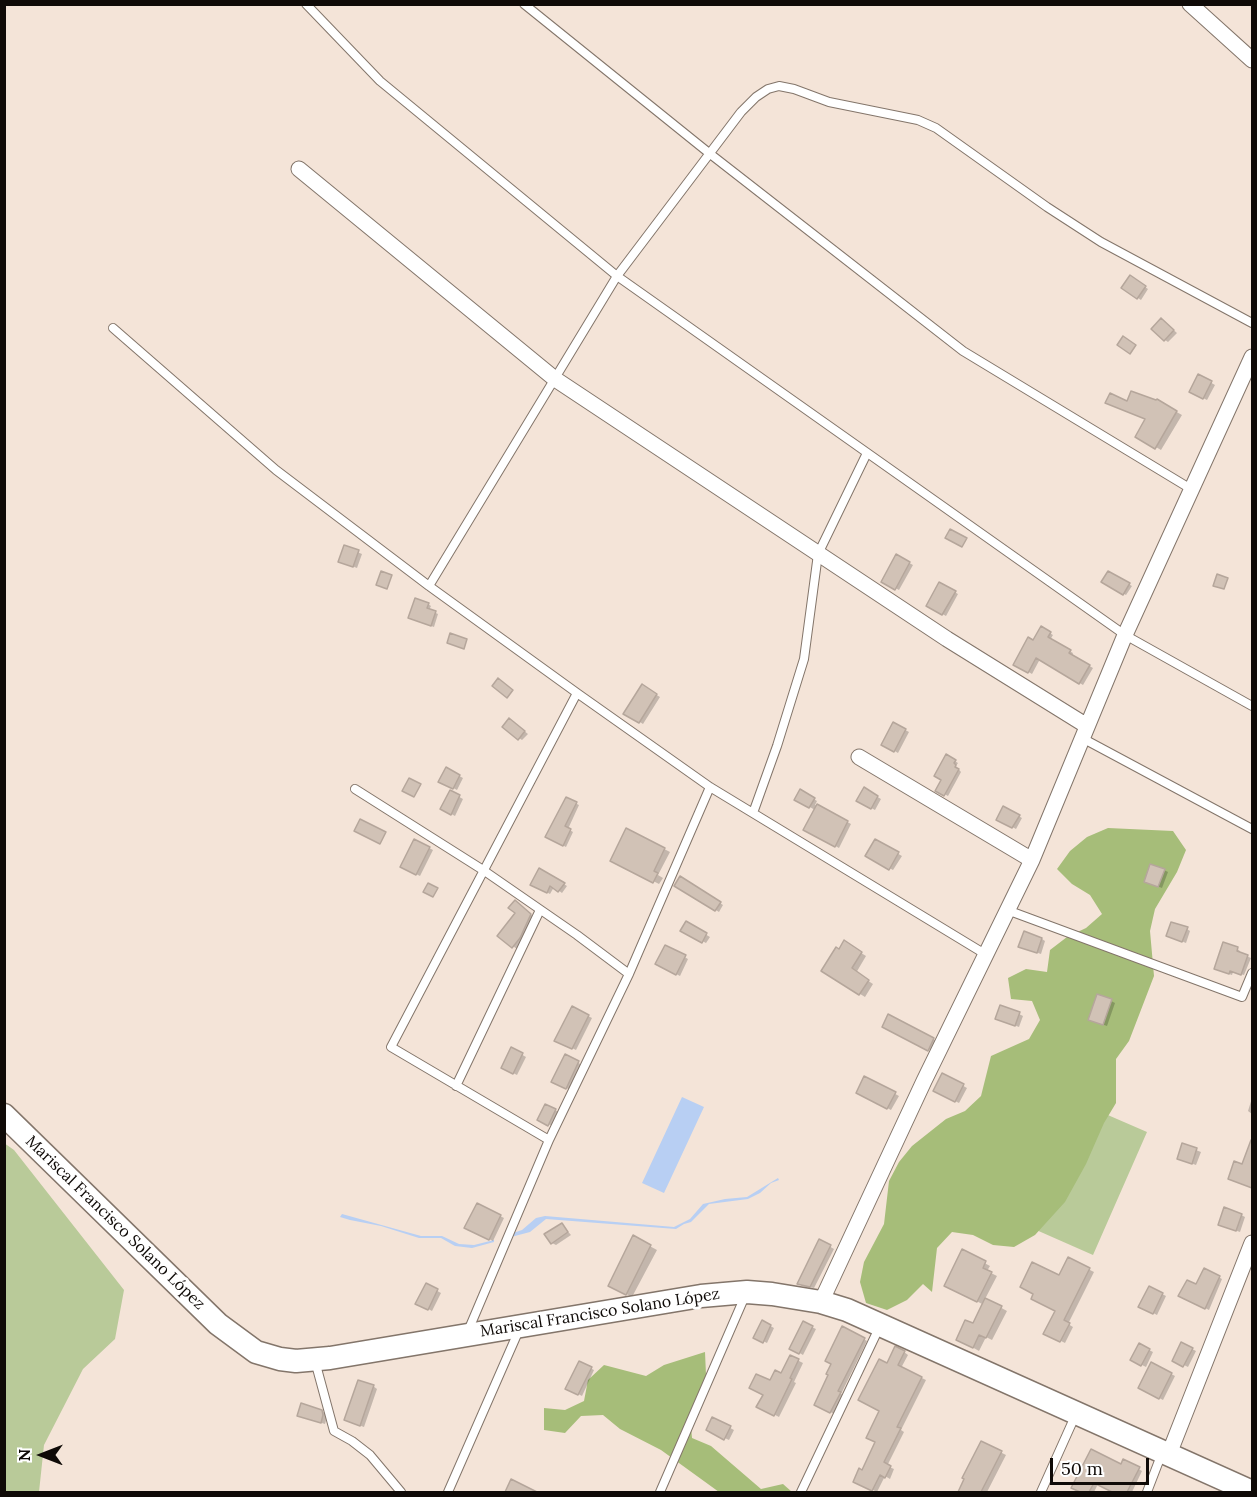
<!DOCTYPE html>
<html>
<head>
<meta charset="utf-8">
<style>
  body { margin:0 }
  #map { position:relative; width:1257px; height:1497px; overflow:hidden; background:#f4e4d8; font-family:Lora,serif }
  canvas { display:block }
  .frame { position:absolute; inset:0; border:6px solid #0f0a07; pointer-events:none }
  .north { position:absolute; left:12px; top:1425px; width:60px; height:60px; -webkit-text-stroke:4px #fff; paint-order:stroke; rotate:270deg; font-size:16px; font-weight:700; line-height:24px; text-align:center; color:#0f0a07 }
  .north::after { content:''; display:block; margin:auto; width:21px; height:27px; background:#0f0a07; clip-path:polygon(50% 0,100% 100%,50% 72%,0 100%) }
  .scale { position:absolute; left:1050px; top:1458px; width:99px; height:27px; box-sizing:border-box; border:3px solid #0f0a07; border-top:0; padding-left:8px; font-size:18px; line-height:21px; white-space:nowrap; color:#0f0a07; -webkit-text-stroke:4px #fff; paint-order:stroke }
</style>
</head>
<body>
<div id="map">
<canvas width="1257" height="1497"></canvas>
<div class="frame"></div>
<div class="north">N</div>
<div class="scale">50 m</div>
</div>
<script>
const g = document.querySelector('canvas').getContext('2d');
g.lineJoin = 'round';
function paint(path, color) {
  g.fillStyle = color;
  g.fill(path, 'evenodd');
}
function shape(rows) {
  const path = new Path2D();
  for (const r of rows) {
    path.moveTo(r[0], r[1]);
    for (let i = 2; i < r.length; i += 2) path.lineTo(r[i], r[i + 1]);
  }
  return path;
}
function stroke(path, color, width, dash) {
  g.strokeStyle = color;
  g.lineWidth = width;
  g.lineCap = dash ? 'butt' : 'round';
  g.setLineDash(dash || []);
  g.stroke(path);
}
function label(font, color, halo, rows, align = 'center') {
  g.font = font + ' Lora,serif';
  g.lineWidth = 6;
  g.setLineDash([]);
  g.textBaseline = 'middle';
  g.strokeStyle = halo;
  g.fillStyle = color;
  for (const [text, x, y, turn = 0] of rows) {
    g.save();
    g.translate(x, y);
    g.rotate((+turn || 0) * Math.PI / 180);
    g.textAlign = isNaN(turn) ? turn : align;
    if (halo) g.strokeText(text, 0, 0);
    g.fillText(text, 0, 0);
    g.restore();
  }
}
paint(shape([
  [1087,1106,1147,1132,1093,1255,1034,1229],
  [4,1143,14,1150,124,1290,115,1339,83,1369,44,1445,39,1492,5,1492]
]), '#b9ca99');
paint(shape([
  [1108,828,1173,831,1186,850,1177,872,1155,909,1150,931,1154,976,1129,1041,1116,1059,1116,1103,1104,1123,1086,1164,1065,1202,1035,1235,1014,1247,993,1245,973,1235,952,1232,937,1248,932,1292,923,1284,907,1300,887,1310,866,1303,860,1282,864,1262,884,1224,889,1181,899,1162,912,1146,946,1119,965,1111,981,1096,991,1056,1029,1039,1040,1020,1032,1001,1011,999,1008,978,1026,969,1047,972,1050,950,1067,937,1086,928,1102,914,1090,895,1072,884,1057,869,1070,851,1087,837],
  [705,1352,706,1375,701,1396,690,1416,692,1438,711,1446,761,1489,783,1484,792,1492,719,1492,661,1450,620,1429,603,1415,581,1416,565,1433,544,1430,544,1408,565,1410,584,1401,588,1380,604,1365,646,1376,664,1365]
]), '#a6bd79');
paint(shape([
  [682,1097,704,1107,664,1193,642,1183],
  [778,1178,779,1180,771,1183,760,1193,748,1199,709,1204,691,1222,684,1224,676,1229,546,1219,530,1232,511,1237,513,1233,522,1230,536,1218,545,1216,674,1227,690,1219,703,1204,725,1199,747,1197],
  [342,1214,421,1236,442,1236,459,1244,474,1245,494,1240,494,1242,472,1248,455,1246,441,1238,419,1238,381,1226,350,1220,340,1217]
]), '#b8cff3');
paint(shape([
  [1130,277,1148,289,1141,300,1123,288],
  [1162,320,1177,333,1168,342,1165,340],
  [1199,376,1215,385,1207,400,1191,392],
  [1157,401,1182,415,1161,450,1137,436,1147,419,1128,403],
  [345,547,362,554,357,568,344,563],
  [896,556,913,565,899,590,883,581],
  [1108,573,1132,586,1126,595,1103,582],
  [940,584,958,594,946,616,928,606],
  [428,604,431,606,429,610,438,614,434,627,413,619],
  [1041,628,1053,635,1050,640,1073,653,1072,656,1093,668,1083,685,1040,659,1032,674,1015,664,1034,642],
  [642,686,660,697,643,724,626,713],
  [513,722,528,734,522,740,519,738],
  [894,724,909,732,898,753,883,744],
  [946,756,958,763,956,766,961,772,948,796,937,790,944,780],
  [446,769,463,778,457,790,440,781],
  [864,789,881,799,875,810,858,801],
  [800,791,817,801,815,805,851,824,839,848,805,829,815,810,796,799],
  [450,792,463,799,455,816,442,809],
  [566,799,579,805,568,829,573,832,566,847,547,837],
  [1004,808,1022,818,1016,829,998,819],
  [627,830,670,852,658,875,663,878,659,884,612,860],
  [415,841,433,850,420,876,402,867],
  [875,841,902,856,893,870,867,856],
  [540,870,567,886,562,893,554,887,550,894,532,884],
  [1164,870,1168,872,1162,888,1149,883],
  [680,878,723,905,719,912,676,885],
  [519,905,534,917,523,940,517,949,499,936,517,913],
  [686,923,710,937,706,943,682,930],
  [1187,929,1190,931,1186,943,1171,937],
  [1042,939,1045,941,1041,954,1024,948],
  [850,946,866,956,856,973,873,984,865,997,823,971,839,951],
  [666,947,688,959,680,976,657,964],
  [1237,949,1240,951,1239,953,1251,958,1244,975,1233,972,1232,975,1218,970],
  [1111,1001,1115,1003,1107,1026,1093,1021],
  [572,1008,592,1018,576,1050,556,1040],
  [1019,1014,1023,1016,1019,1027,1001,1020],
  [888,1016,937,1041,932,1051,884,1026],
  [512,1049,526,1057,517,1075,503,1068],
  [566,1056,582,1065,570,1090,553,1081],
  [943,1075,967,1088,959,1103,935,1091],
  [865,1078,899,1096,891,1110,858,1093],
  [1252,1098,1252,1114,1248,1111],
  [546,1106,559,1112,552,1126,539,1119],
  [1183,1145,1201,1152,1196,1165,1182,1160],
  [1250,1146,1252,1147,1252,1187,1233,1181,1243,1166],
  [478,1205,504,1218,493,1241,466,1228],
  [1241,1215,1245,1217,1240,1232,1223,1226],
  [562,1225,571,1235,556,1245,552,1243],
  [633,1237,657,1250,632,1297,609,1285],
  [820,1241,834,1249,814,1288,802,1286,799,1284],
  [962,1251,990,1266,987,1271,997,1276,985,1299,1007,1311,992,1340,986,1337,979,1351,958,1339,973,1325,984,1305,946,1285],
  [1068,1259,1094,1272,1068,1324,1073,1327,1065,1343,1045,1333,1057,1310,1035,1294,1059,1277],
  [1205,1270,1222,1279,1209,1310,1180,1295,1197,1286],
  [426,1285,441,1293,432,1311,417,1303],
  [1150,1288,1166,1296,1157,1315,1140,1306],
  [763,1322,774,1328,767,1343,755,1337],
  [803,1323,816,1329,803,1355,791,1348],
  [843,1328,867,1341,841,1394,844,1395,834,1414,816,1404,833,1364],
  [1182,1344,1196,1351,1188,1367,1174,1360],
  [1139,1345,1153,1352,1146,1367,1132,1360],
  [904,1352,908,1355,901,1368,926,1380,901,1430,904,1432,887,1466,894,1469,890,1479,885,1476,877,1492,855,1481,862,1472,877,1442,888,1365],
  [791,1357,803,1363,794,1382,796,1383,779,1417,758,1406,770,1382,782,1375],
  [580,1363,594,1370,582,1396,567,1388],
  [1152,1364,1175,1376,1163,1400,1140,1388],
  [373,1386,377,1389,364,1427,350,1422],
  [321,1411,325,1413,327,1417,325,1424,303,1417],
  [713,1419,734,1430,729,1440,708,1430],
  [982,1443,1006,1455,987,1492,959,1492],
  [1124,1461,1142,1471,1132,1492,1114,1492,1098,1484,1094,1492,1083,1492,1073,1487,1122,1466]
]), '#0003');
const building = shape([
  [1130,275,1146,286,1137,299,1121,288,1130,275],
  [1161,318,1174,330,1164,341,1151,329,1161,318],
  [1123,336,1136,345,1130,354,1117,345,1123,336],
  [1198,374,1212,381,1203,399,1189,392,1198,374],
  [1131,391,1156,400,1157,399,1177,411,1155,449,1135,437,1145,419,1105,403,1110,393,1127,401,1131,391],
  [950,529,967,538,962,547,945,538,950,529],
  [344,545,359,550,353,567,338,562,344,545],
  [896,554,910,562,895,590,881,582,896,554],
  [381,571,392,575,387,589,376,585,381,571],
  [1108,571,1130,583,1123,595,1101,582,1108,571],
  [1217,574,1228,578,1224,589,1213,586,1217,574],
  [939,582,956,591,942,615,926,606,939,582],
  [415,598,429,603,427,608,436,611,431,626,408,618,415,598],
  [1041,626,1051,632,1048,637,1071,650,1069,653,1090,665,1079,684,1036,658,1028,673,1013,665,1028,637,1033,640,1041,626],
  [450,633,467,639,464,649,447,643,450,633],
  [498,678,513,690,507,698,492,686,498,678],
  [642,684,657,694,639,723,623,714,642,684],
  [509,718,525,731,518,740,502,727,509,718],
  [893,722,906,729,894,752,881,745,893,722],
  [946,754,956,760,954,763,956,765,955,767,959,769,944,796,935,791,941,780,934,776,946,754],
  [446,767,460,775,453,789,438,782,446,767],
  [409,778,421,784,414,797,402,791,409,778],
  [864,787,878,796,871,809,856,801,864,787],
  [800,789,815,798,809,808,794,800,800,789],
  [450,790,460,795,451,815,440,809,450,790],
  [566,797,577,802,565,826,571,829,563,846,545,837,566,797],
  [817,804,848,821,835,847,803,830,817,804],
  [1003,806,1020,815,1012,828,996,820,1003,806],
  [360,819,386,832,380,844,354,831,360,819],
  [626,828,665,848,654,871,658,873,653,883,610,861,626,828],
  [414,839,430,847,416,875,400,867,414,839],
  [875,839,899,852,889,870,865,856,875,839],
  [1150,864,1165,869,1158,887,1144,882,1150,864],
  [539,868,565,883,558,892,550,886,547,893,530,885,539,868],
  [680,876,721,902,715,911,674,886,680,876],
  [428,883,438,888,433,897,423,892,428,883],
  [515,900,531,914,520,938,512,948,497,936,515,913,508,908,515,900],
  [686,921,707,933,702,943,680,931,686,921],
  [1171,922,1188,927,1182,942,1166,936,1171,922],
  [1024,931,1042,938,1037,953,1018,947,1024,931],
  [844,940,862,952,852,968,869,980,859,995,821,971,836,947,839,949,844,940],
  [1223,942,1238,947,1237,951,1248,955,1241,975,1230,971,1229,974,1214,969,1223,942],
  [665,945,686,955,676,975,655,964,665,945],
  [1097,994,1112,999,1103,1025,1088,1020,1097,994],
  [1000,1005,1020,1012,1015,1026,995,1019,1000,1005],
  [572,1006,589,1015,572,1049,554,1041,572,1006],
  [888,1014,934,1038,928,1051,882,1027,888,1014],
  [511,1047,523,1053,513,1074,501,1068,511,1047],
  [565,1054,579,1061,566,1089,551,1082,565,1054],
  [942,1073,964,1084,955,1102,933,1091,942,1073],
  [864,1076,896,1092,887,1109,856,1093,864,1076],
  [545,1104,556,1109,548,1126,537,1120,545,1104],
  [1251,1140,1252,1140,1252,1188,1228,1179,1234,1161,1242,1164,1251,1140],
  [1182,1143,1197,1148,1192,1164,1177,1159,1182,1143],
  [477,1203,501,1215,489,1240,464,1228,477,1203],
  [1224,1207,1242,1214,1236,1231,1218,1225,1224,1207],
  [562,1223,568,1232,551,1244,544,1234,562,1223],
  [633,1235,651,1245,626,1295,608,1286,633,1235],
  [819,1239,831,1245,810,1287,797,1284,819,1239],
  [962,1249,986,1261,983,1268,992,1272,977,1302,944,1286,962,1249],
  [1068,1257,1090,1268,1064,1320,1070,1323,1060,1342,1043,1334,1055,1311,1031,1299,1033,1294,1020,1287,1032,1262,1059,1275,1068,1257],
  [1204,1268,1220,1276,1205,1309,1178,1296,1187,1280,1196,1284,1204,1268],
  [426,1283,438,1289,428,1310,415,1304,426,1283],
  [1149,1286,1163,1293,1153,1314,1138,1307,1149,1286],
  [985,1298,1002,1306,986,1338,979,1335,973,1348,956,1340,965,1320,973,1323,985,1298],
  [762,1320,771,1325,763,1343,753,1338,762,1320],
  [803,1321,813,1326,799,1354,789,1349,803,1321],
  [842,1326,865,1338,838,1391,841,1392,830,1413,814,1405,828,1375,826,1374,831,1364,825,1361,842,1326],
  [1181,1342,1193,1348,1183,1367,1172,1361,1181,1342],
  [1139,1343,1150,1349,1141,1366,1130,1360,1139,1343],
  [895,1346,905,1351,898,1365,922,1377,897,1427,901,1428,884,1462,891,1466,885,1478,880,1475,872,1491,853,1482,859,1468,862,1470,875,1442,866,1438,879,1411,858,1400,879,1359,887,1363,895,1346],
  [790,1355,799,1359,790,1378,792,1379,774,1416,756,1407,763,1395,749,1388,756,1374,770,1380,775,1370,781,1373,790,1355],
  [579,1361,592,1367,578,1395,565,1389,579,1361],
  [1151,1362,1172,1373,1159,1399,1138,1388,1151,1362],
  [358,1380,374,1385,360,1426,344,1420,358,1380],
  [301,1403,322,1410,323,1415,321,1423,297,1416,301,1403],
  [712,1417,731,1426,724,1440,706,1430,712,1417],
  [981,1441,1002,1451,981,1492,958,1492,964,1479,962,1478,981,1441],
  [1091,1449,1121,1464,1123,1459,1140,1467,1127,1492,1112,1492,1094,1483,1089,1492,1080,1492,1071,1488,1091,1449],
  [511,1479,537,1492,505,1492,511,1479]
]);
paint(building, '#d1c2b6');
stroke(building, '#b5a69b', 1.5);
const lane = shape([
  [306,4,380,81,617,276,1125,635,1252,706],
  [524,4,709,153,963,351,1191,489],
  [113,328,276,470,429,586,577,693,710,787,985,954],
  [429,586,617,276,741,112,756,97,768,89,779,86,794,89,829,102,918,120,936,128,1047,207,1101,242,1252,323],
  [1082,738,1252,829],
  [355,789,483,870,577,935,629,974],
  [753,813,777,746,804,659,818,554,867,453],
  [1007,910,1242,997,1252,973],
  [456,1086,540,910],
  [549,1140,391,1047,577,693],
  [468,1331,549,1140,629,974,710,787],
  [315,1361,334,1431,352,1441,370,1455,401,1492],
  [448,1492,519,1330],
  [660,1492,745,1296],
  [801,1492,879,1328],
  [1041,1492,1076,1414],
  [1147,1492,1162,1453]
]);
const street = shape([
  [1190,4,1252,60],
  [299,169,555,379,947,639,1087,726],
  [859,757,1032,860],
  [821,1302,924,1081,1032,860,1125,635,1252,357],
  [1169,1454,1252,1243]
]);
const secondary = shape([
  [4,1115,218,1324,256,1352,280,1359,296,1361,330,1358,701,1296,747,1292,772,1294,821,1302,847,1310,1252,1492]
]);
stroke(lane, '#83756a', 10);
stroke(street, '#83756a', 17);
stroke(secondary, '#83756a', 25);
stroke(lane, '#fff', 8);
stroke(street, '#fff', 15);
stroke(secondary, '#fff', 22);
label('16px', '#0f0a07', '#fff', [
  ["Mariscal Francisco Solano López",115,1223,44],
  ["Mariscal Francisco Solano López",600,1313,-9]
]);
</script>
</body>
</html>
